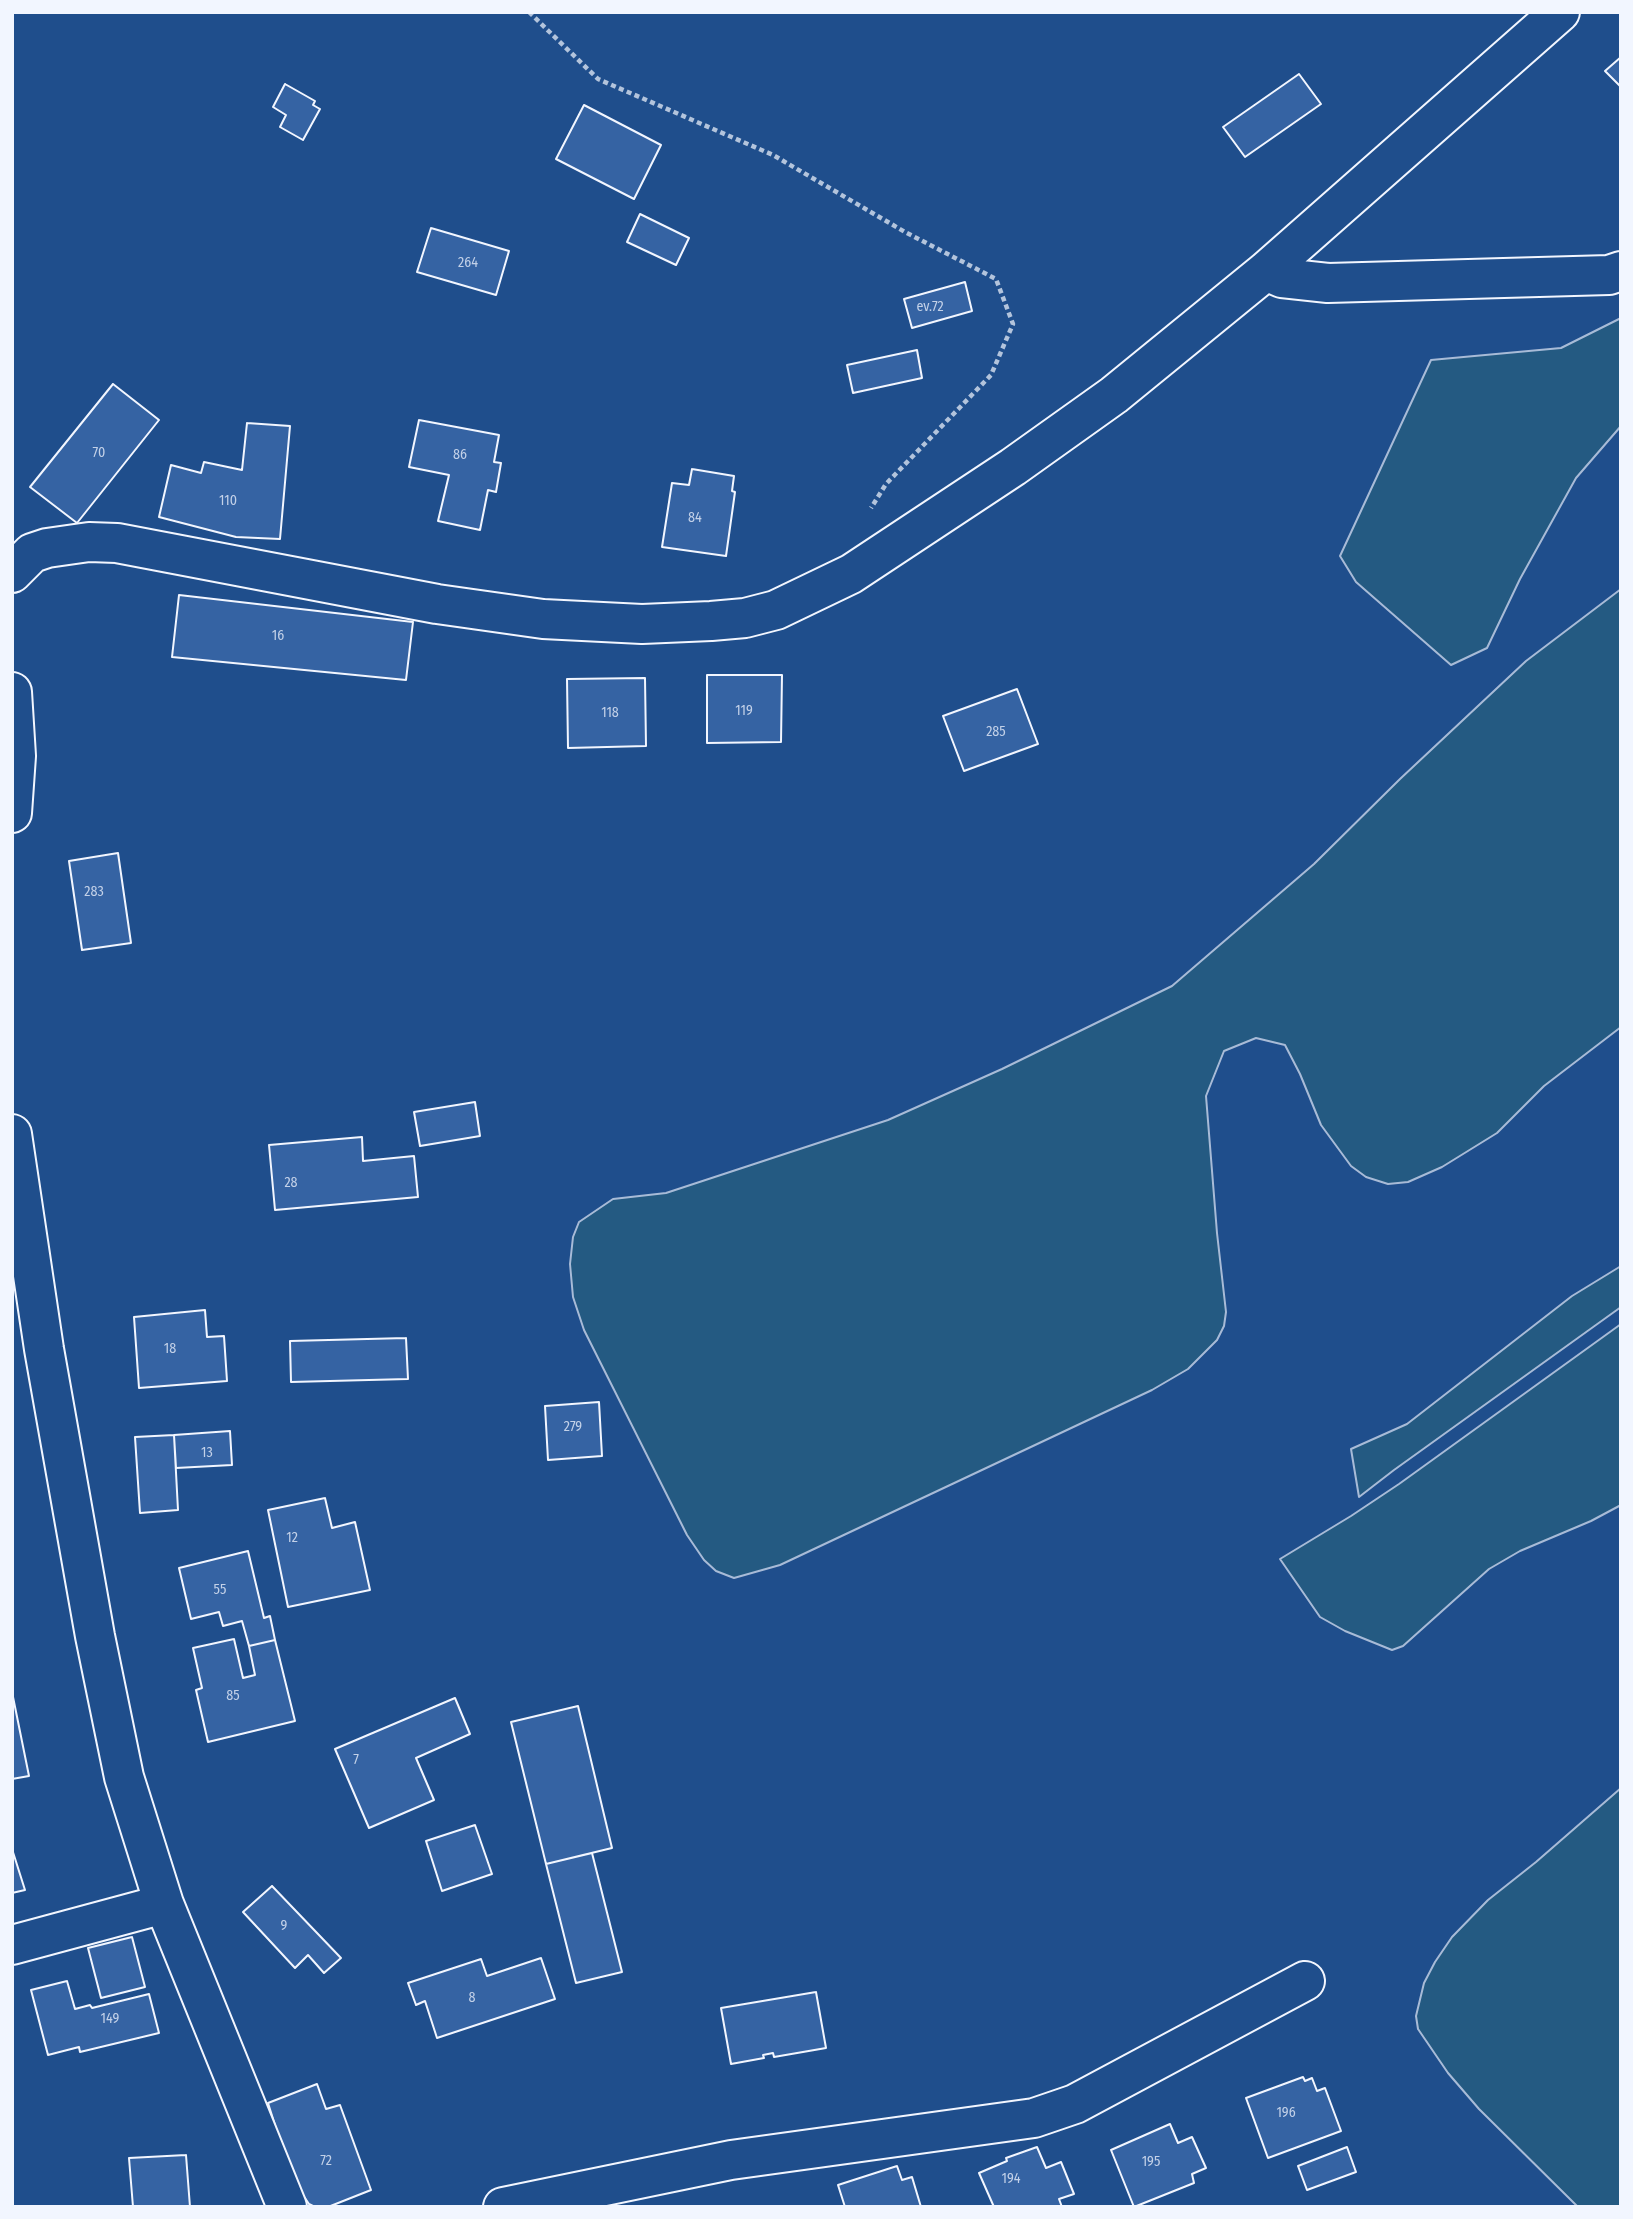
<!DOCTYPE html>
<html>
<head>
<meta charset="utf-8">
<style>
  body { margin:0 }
  #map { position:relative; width:1633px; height:2219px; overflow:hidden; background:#1f4e8c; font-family:"Fira Sans Condensed",sans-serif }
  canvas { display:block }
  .frame { position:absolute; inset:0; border:14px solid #f2f6ff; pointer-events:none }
</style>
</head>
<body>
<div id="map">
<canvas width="1633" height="2219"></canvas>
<div class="frame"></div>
</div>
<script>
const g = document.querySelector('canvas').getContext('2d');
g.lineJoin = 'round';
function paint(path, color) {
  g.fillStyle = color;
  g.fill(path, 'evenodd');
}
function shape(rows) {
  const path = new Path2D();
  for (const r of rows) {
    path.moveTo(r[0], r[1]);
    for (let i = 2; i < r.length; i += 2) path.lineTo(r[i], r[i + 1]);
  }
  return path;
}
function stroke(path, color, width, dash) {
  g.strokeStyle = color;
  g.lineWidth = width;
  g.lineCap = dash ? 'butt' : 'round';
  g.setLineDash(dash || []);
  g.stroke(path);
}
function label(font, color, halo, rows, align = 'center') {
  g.font = font + ' "Fira Sans Condensed",sans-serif';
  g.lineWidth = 5;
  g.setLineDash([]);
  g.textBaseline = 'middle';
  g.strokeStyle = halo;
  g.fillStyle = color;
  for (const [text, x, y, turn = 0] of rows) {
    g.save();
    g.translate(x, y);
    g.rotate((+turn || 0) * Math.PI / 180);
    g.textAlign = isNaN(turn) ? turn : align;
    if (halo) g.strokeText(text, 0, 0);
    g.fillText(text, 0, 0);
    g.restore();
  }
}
const green = shape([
  [1621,318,1621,426,1576,478,1520,579,1487,648,1451,665,1356,582,1340,556,1431,360,1561,348,1621,318],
  [1621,589,1621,1027,1544,1086,1497,1133,1442,1167,1408,1182,1388,1184,1366,1177,1351,1166,1321,1125,1300,1074,1285,1045,1256,1038,1224,1051,1206,1096,1217,1233,1226,1312,1224,1326,1217,1340,1188,1369,1152,1390,780,1565,734,1578,716,1571,704,1560,687,1535,584,1330,573,1297,570,1264,573,1237,579,1222,613,1199,666,1193,888,1120,1002,1069,1172,986,1314,864,1400,779,1526,661,1621,589],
  [1621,1266,1621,1307,1394,1470,1359,1497,1351,1449,1407,1424,1572,1296,1621,1266],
  [1621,1324,1621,1505,1591,1521,1520,1551,1489,1569,1403,1646,1392,1650,1345,1631,1320,1617,1280,1559,1351,1516,1399,1484,1621,1324],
  [1621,1788,1621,2207,1578,2207,1479,2109,1448,2073,1418,2029,1416,2016,1424,1983,1435,1962,1452,1937,1488,1900,1536,1862,1621,1788]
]);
paint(green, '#245a82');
stroke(green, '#a8bbd7', 2);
const building = shape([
  [1621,57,1621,87,1605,71,1621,57],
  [1299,74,1321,104,1245,157,1223,127,1299,74],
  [285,84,315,101,313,105,320,109,303,140,280,127,286,115,273,107,285,84],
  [584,105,661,145,634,199,556,159,584,105],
  [640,214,689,238,676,265,627,242,640,214],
  [431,228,509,251,496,295,417,272,431,228],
  [965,282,972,311,912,328,904,299,965,282],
  [917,350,922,378,853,393,847,365,917,350],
  [113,384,159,420,77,523,30,487,113,384],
  [419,420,499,435,494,462,501,463,496,492,488,490,480,530,438,521,449,475,409,467,419,420],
  [247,423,290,426,280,539,236,537,159,517,171,465,201,473,204,462,242,470,247,423],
  [692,469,734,476,732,491,735,492,726,556,662,547,672,483,689,485,692,469],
  [179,595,413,622,406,680,172,657,179,595],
  [707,675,782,675,781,742,707,743,707,675],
  [645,678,646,746,568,748,567,679,645,678],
  [1017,689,1038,744,964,771,943,716,1017,689],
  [118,853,131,943,82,950,69,861,118,853],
  [475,1102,480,1136,420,1146,414,1112,475,1102],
  [362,1137,363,1161,414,1156,418,1197,275,1210,269,1145,362,1137],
  [205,1310,207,1337,224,1336,227,1381,139,1388,134,1317,205,1310],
  [406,1338,408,1379,291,1382,290,1341,406,1338],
  [599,1402,602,1456,548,1460,545,1406,599,1402],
  [230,1431,232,1465,176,1468,174,1435,230,1431],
  [174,1435,178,1510,140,1513,135,1437,174,1435],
  [325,1498,332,1528,355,1522,370,1590,288,1607,268,1510,325,1498],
  [248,1551,264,1618,270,1616,275,1640,249,1646,242,1621,223,1626,219,1612,191,1619,179,1568,248,1551],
  [234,1639,243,1678,255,1675,249,1646,275,1640,295,1721,208,1742,196,1690,202,1688,193,1648,234,1639],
  [12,1692,29,1776,12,1779,12,1692],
  [455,1698,470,1734,416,1758,434,1800,369,1828,335,1749,455,1698],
  [578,1706,612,1848,546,1864,511,1722,578,1706],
  [475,1825,492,1874,442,1891,426,1841,475,1825],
  [12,1849,25,1890,12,1893,12,1849],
  [592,1853,622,1972,576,1983,546,1864,592,1853],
  [272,1886,341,1958,324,1973,308,1955,295,1968,243,1912,272,1886],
  [132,1937,145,1987,101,1998,88,1948,132,1937],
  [541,1958,555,1999,437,2038,425,2001,416,2005,408,1983,481,1959,487,1976,541,1958],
  [67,1981,75,2009,90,2005,92,2008,149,1994,159,2033,80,2052,79,2047,48,2055,31,1990,67,1981],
  [816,1992,826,2048,774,2057,773,2053,763,2055,764,2058,731,2064,721,2008,816,1992],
  [1303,2077,1305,2081,1312,2078,1317,2091,1325,2088,1341,2131,1268,2158,1246,2098,1303,2077],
  [317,2084,326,2109,340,2105,371,2190,328,2207,315,2207,309,2204,292,2179,268,2103,317,2084],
  [1170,2124,1178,2143,1192,2137,1206,2168,1192,2174,1194,2183,1134,2207,1111,2150,1170,2124],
  [1037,2147,1046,2168,1061,2162,1074,2194,1059,2199,1062,2207,994,2207,979,2173,1007,2161,1006,2158,1037,2147],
  [1347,2147,1356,2172,1307,2190,1298,2166,1347,2147],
  [186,2155,190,2207,133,2207,129,2158,186,2155],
  [897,2166,902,2180,912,2177,921,2207,845,2207,838,2185,897,2166]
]);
paint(building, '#3563a3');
stroke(building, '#f2f6ff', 2);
const street = shape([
  [1266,271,1282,278,1328,283,1609,275,1621,271],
  [12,573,32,553,47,548,89,542,117,543,437,604,543,619,642,624,711,621,745,618,776,610,851,574,1013,467,1114,395,1266,271,1560,12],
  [12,692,16,756,12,813],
  [12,1134,44,1349,95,1636,124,1777,164,1904,287,2207],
  [12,1945,164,1904],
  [503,2207,731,2160,1034,2118,1075,2104,1305,1981]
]);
stroke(street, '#f2f6ff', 42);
stroke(shape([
  [529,12,598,79,773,155,905,232,996,279,1013,324,991,375,886,484,871,508]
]), '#b3c4dc', 4.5, [5, 3.5]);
stroke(street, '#1f4e8c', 38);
label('14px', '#c3d1e8', null, [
  ["264",468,263],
  ["ev.72",930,307],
  ["70",99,453],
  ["86",460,455],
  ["110",228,501],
  ["84",695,518],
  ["16",278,636],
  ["119",744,711],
  ["118",610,713],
  ["285",996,732],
  ["283",94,892],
  ["28",291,1183],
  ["18",170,1349],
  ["279",573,1427],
  ["13",207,1453],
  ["12",292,1538],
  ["55",220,1590],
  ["85",233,1696],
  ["7",356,1760],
  ["9",284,1926],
  ["8",472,1998],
  ["149",110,2019],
  ["196",1286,2113],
  ["72",326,2161],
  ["195",1151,2162],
  ["194",1011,2179]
]);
</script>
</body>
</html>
